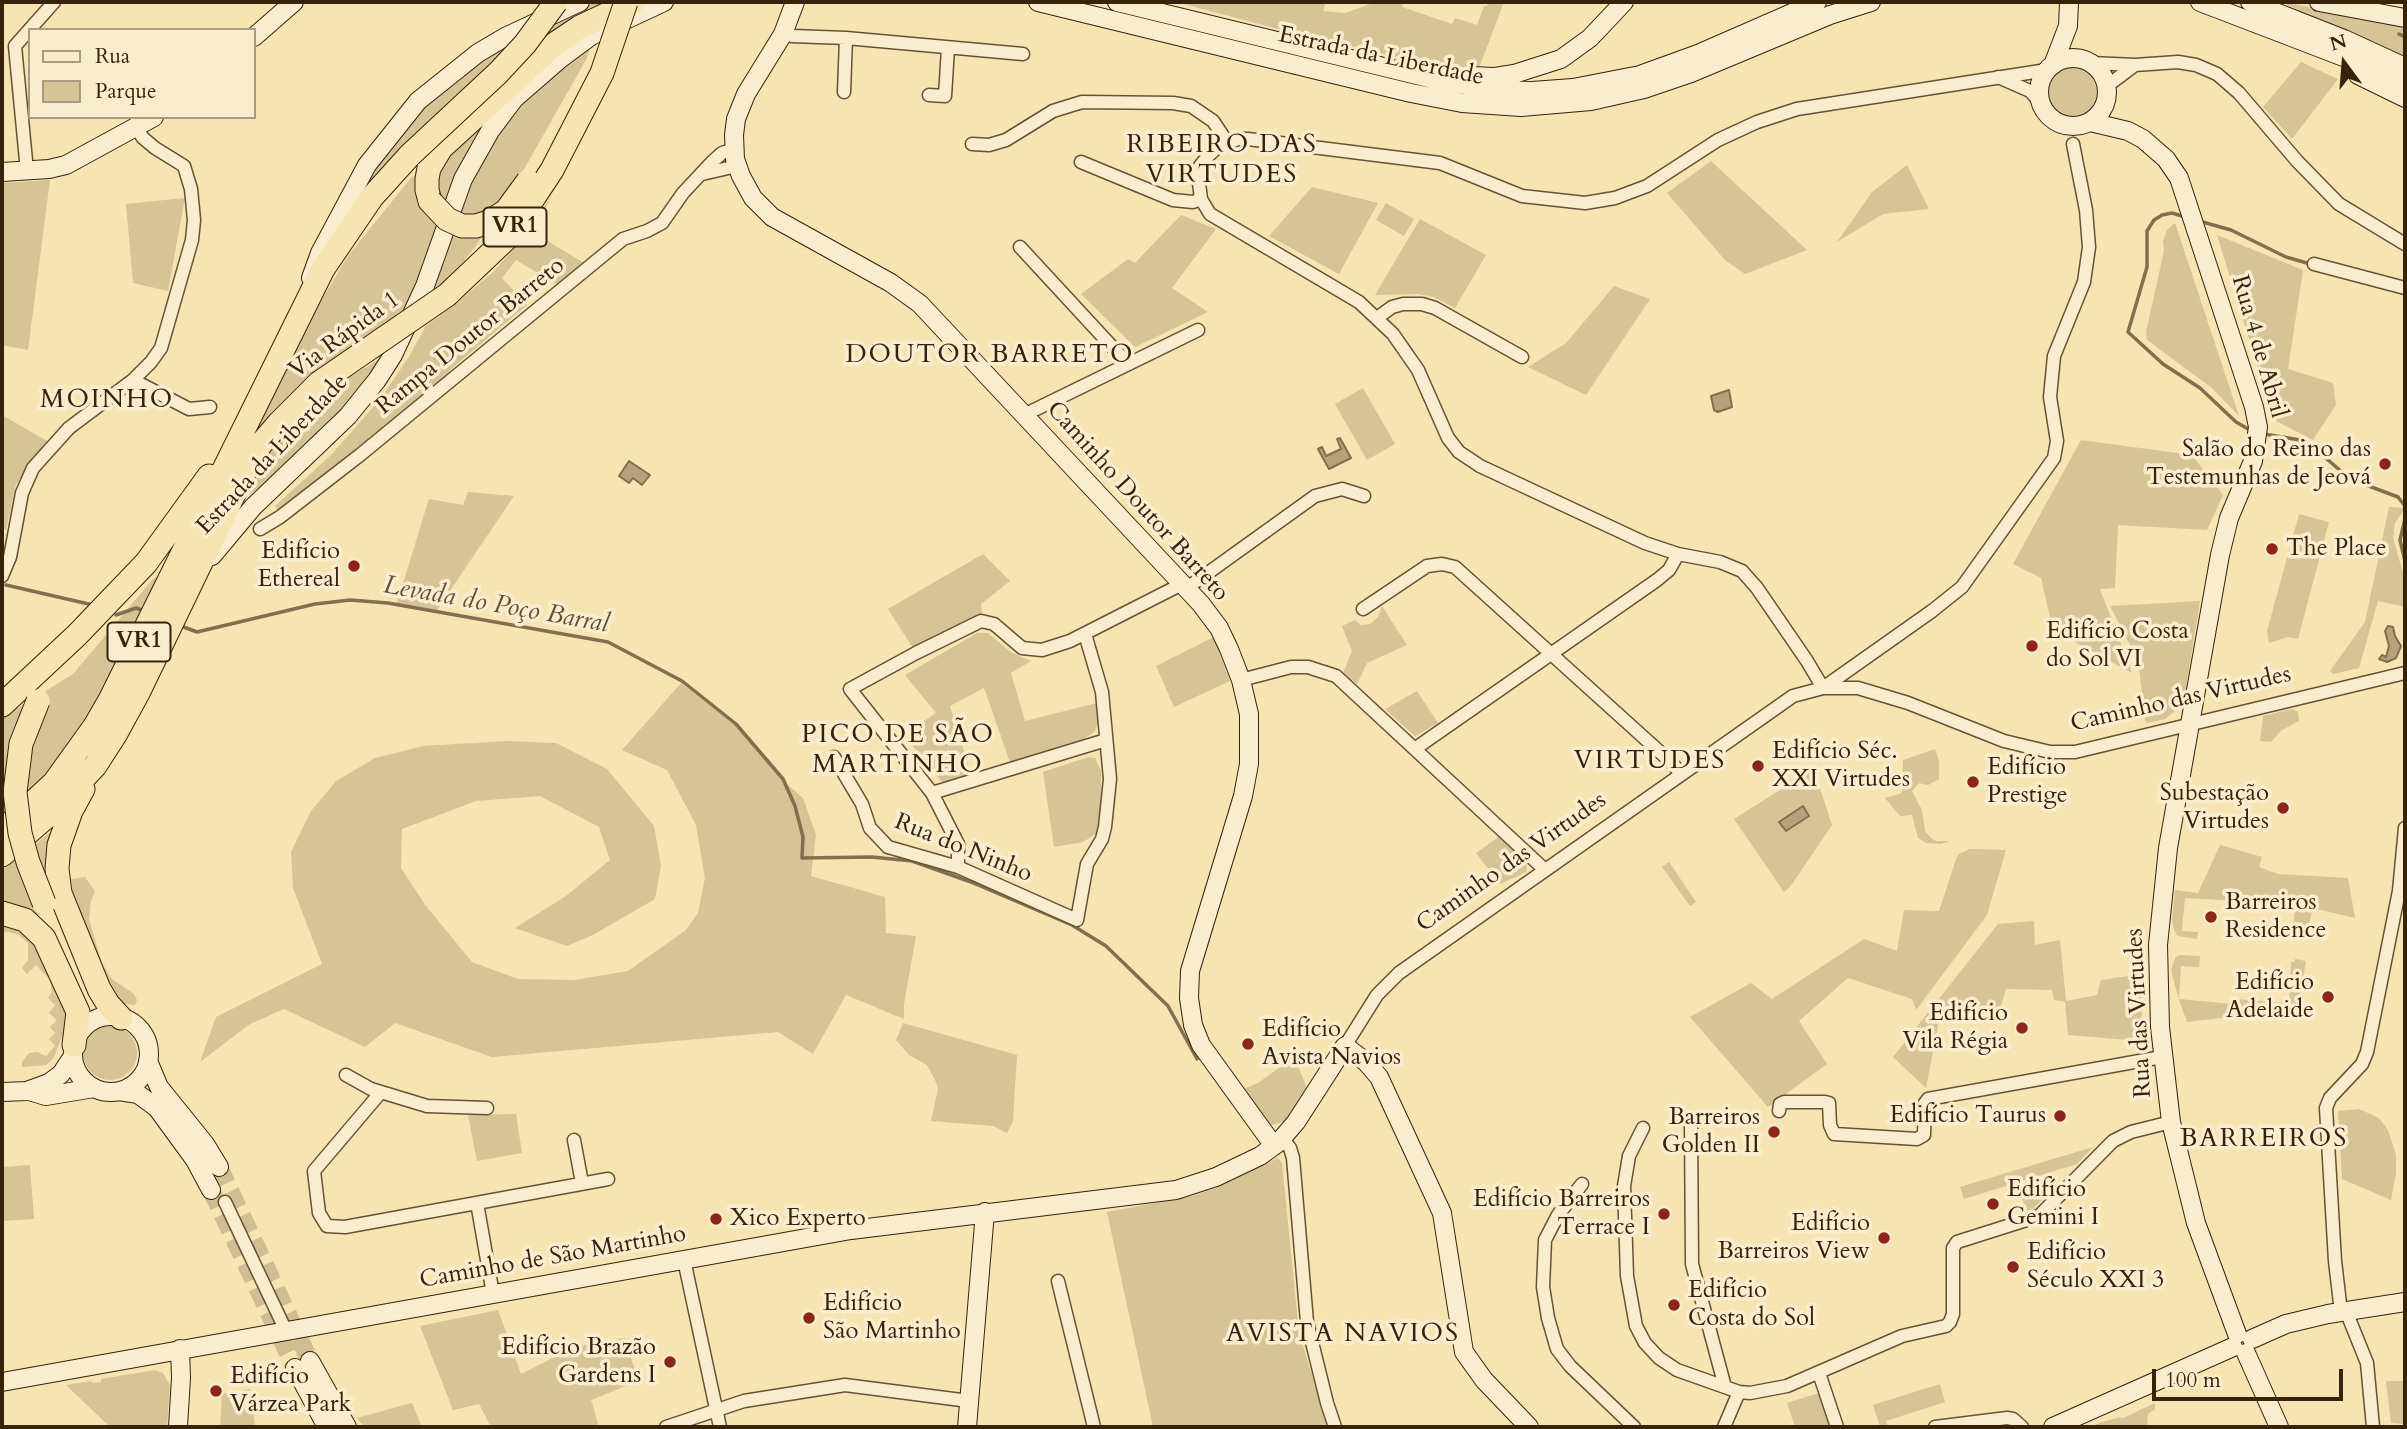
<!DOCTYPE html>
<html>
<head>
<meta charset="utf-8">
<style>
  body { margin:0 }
  #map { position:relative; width:2407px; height:1429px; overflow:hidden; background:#f6e4b3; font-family:Cardo,serif }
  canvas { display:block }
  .frame { position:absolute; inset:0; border:4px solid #37220a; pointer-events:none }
  .legend { position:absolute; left:28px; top:28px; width:228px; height:91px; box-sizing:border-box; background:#f9edce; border:2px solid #ab9c80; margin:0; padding:9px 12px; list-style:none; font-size:21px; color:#37220a }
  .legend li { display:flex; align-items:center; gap:14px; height:35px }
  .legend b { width:35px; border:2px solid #ab9c80 }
  .north { position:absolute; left:2309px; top:28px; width:70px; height:70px; -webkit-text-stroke:5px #f9edce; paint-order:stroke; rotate:344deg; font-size:19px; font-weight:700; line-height:28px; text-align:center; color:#37220a }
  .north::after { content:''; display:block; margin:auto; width:24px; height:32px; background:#37220a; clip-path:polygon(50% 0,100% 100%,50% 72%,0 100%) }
  .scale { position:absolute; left:2152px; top:1369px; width:191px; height:32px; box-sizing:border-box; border:4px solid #37220a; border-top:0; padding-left:9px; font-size:21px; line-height:24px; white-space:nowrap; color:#37220a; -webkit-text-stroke:5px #f9edce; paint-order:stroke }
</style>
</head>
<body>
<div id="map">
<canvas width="2407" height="1429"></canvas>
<div class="frame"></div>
<ul class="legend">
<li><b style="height:9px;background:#f9edce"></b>Rua</li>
<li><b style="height:19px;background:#d6c396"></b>Parque</li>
</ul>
<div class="north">N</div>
<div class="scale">100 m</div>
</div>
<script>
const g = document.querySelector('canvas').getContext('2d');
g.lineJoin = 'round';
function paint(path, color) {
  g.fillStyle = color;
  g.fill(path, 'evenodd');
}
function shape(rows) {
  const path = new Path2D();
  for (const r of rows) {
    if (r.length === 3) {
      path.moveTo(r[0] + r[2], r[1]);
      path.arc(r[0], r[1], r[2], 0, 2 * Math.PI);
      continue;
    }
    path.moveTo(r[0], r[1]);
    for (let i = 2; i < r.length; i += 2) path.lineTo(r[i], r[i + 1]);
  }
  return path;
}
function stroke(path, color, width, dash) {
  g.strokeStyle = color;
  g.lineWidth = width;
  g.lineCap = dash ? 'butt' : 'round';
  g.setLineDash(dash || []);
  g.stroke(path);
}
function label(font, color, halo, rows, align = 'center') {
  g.font = font + ' Cardo,serif';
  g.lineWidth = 7;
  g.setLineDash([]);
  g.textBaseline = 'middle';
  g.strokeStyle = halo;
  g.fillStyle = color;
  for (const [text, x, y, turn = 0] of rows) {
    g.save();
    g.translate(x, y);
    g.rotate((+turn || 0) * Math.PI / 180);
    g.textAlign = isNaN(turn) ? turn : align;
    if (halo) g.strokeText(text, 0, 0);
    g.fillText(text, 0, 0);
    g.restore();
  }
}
paint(shape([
  [597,2,601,2,602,5,347,213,378,163,418,113,446,87,498,50,562,17],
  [1176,2,1326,2,1323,11,1345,13,1376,2,1403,2,1402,7,1452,24,1455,18,1477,25,1484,6,1487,6,1489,2,1504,2,1479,68,1449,66,1411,60,1282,30],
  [2287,3,2405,24,2405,57,2287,5],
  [592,41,587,58,510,194,476,246,450,278,334,358,259,432,256,429,302,333,348,256,410,179,519,89],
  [2301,62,2338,79,2292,139,2263,107],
  [2073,92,26],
  [1711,161,1807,250,1745,274,1725,260,1667,193],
  [1907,165,1929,209,1883,214,1837,242,1872,192],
  [50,180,28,350,2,345,2,183],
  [1312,187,1378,203,1339,274,1269,236],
  [552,195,534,233,584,263,558,285,516,260,502,278,527,305,452,368,436,388,280,512,275,506,332,454,381,398,410,355,426,326,457,303,494,271,523,238],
  [185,198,168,291,133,283,126,204],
  [1386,203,1414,219,1404,236,1376,220],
  [1181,215,1216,229,1172,288,1208,312,1135,347,1081,294,1128,259,1135,263],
  [1420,219,1486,255,1455,308,1434,297,1418,294,1375,295],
  [2175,223,2239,416,2212,388,2147,340,2146,332,2164,251,2163,241,2167,230],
  [2217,235,2303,270,2288,369,2333,383,2336,405,2313,440,2274,420],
  [1614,286,1650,299,1586,395,1528,367,1566,343],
  [385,356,347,405,270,481,239,501,269,452,286,431,311,406,343,381],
  [1363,388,1395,444,1367,460,1335,404],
  [2,415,47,441,16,484,6,530,2,528],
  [2081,440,2192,455,2223,495,2207,530,2118,525,2115,588,2100,589,2132,673,2053,630,2041,578,2013,564],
  [468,492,514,496,435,613,396,606,429,499,463,505],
  [2389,507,2405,508,2395,523,2393,538,2405,580,2405,607,2378,601,2359,668,2333,674,2330,671,2365,622],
  [2299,514,2329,522,2298,639,2288,637,2269,643,2267,631],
  [983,554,1010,581,981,604,982,613,914,650,888,609],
  [159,575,164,578,70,755,2,826,2,718,73,674,152,580],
  [2200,601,2185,694,2174,712,2165,719,2147,723,2145,720,2139,668,2130,645,2110,606],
  [1382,606,1407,645,1367,663,1357,684,1343,673,1352,651,1342,626,1355,620,1361,625,1370,624,1378,617],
  [977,633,988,633,1012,653,1031,661,1011,673,1025,721,1097,703,1098,722,1095,731,1084,739,1010,762,984,688,950,706,971,774,942,782,904,735,936,713,905,675],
  [1214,637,1230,681,1174,707,1156,666],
  [681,683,735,725,782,780,803,798,816,835,811,876,885,897,886,933,916,936,904,1004,904,1019,846,995,813,1054,778,1032,492,1057,395,1023,365,1047,284,1009,250,1024,200,1062,216,1017,322,964,293,888,291,852,311,811,336,781,375,758,423,746,505,741,556,743,607,769,654,826,661,866,655,899,591,936,567,946,515,928,566,896,610,860,599,827,540,796,476,801,402,829,401,868,426,906,472,962,518,979,574,980,628,971,686,930,698,913,705,878,696,825,667,770,622,750],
  [1417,691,1438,723,1415,736,1385,709],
  [2292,709,2298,712,2299,721,2282,730,2271,742,2260,741,2263,716],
  [1935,749,1939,761,1939,779,1928,785,1919,783,1912,791,1922,810,1925,831,1931,838,1936,841,1950,841,1941,844,1926,843,1918,838,1912,815,1900,816,1885,798,1902,793,1903,760],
  [1089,757,1095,758,1101,771,1101,806,1097,833,1083,842,1054,847,1043,772],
  [1810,771,1815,773,1832,825,1790,887,1784,892,1734,819],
  [49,833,52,835,54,907,37,916,2,906,2,871],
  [1500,836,1526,860,1527,867,1526,872,1500,884,1476,853],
  [2220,845,2262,857,2259,867,2278,874,2348,878,2355,918,2313,908,2307,933,2293,932,2295,904,2185,898,2182,931,2198,932,2197,939,2178,936,2174,930,2172,919,2175,890,2198,893],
  [1970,849,2006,850,1987,915,1916,1010,1912,999,1848,978,1799,1021,1827,1064,1768,1107,1690,1017,1751,983,1772,999,1864,939,1897,951,1904,910,1939,911,1956,859,1959,854],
  [1669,862,1696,902,1690,906,1662,867],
  [85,877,95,891,91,901,89,919,102,963,112,979,134,994,137,1000,135,1005,125,1004,115,994,73,899,71,879],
  [2034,921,2035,945,2060,940,2066,1001,2097,995,2101,980,2141,974,2142,1041,2068,1035,2065,1002,2054,1000,2052,990,2006,989,1999,1012,1951,1012,1940,1015,1926,1088,1893,1057,1998,924],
  [2,922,15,926,41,947,67,1010,65,1030,53,1059,46,1065,22,1067,22,1062,29,1053,37,1052,46,1056,55,1046,49,1039,55,1033,50,1027,57,1020,49,1013,55,1005,48,998,52,992,50,980,36,965,27,974,22,968,28,960,28,943,18,934,2,931],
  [2179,955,2200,956,2199,967,2181,966,2179,999,2233,1004,2234,999,2289,1003,2291,962,2294,962,2295,959,2306,961,2298,1009,2187,1022,2179,1000,2171,970,2175,958],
  [903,1023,1017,1055,1013,1121,1007,1133,993,1126,931,1121,938,1089,936,1082,927,1065,909,1055,896,1040],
  [110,1053,27],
  [1294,1057,1307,1088,1285,1121,1272,1125,1267,1122,1243,1089,1258,1083],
  [2359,1109,2379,1118,2388,1130,2396,1155,2396,1173,2391,1200,2342,1179,2338,1111],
  [516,1114,522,1153,477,1161,468,1115],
  [2093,1147,2077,1164,1964,1199,1960,1187],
  [1278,1158,1282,1163,1299,1333,1328,1427,1153,1427,1107,1212,1192,1196,1216,1188],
  [30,1165,34,1219,2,1221,2,1167],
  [2057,1181,2058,1183,2030,1212,2026,1211,2020,1191],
  [498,1310,521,1374,574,1347,625,1338,638,1381,591,1400,599,1427,491,1427,479,1404,453,1410,420,1326],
  [155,1370,163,1373,170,1385,167,1427,110,1427,66,1385,91,1381,92,1383,101,1382,101,1379],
  [2386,1381,2405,1381,2405,1424,2391,1423],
  [1940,1384,1945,1402,1886,1421,1888,1427,1880,1427,1873,1405],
  [250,1389,255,1427,220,1427,222,1394],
  [1822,1392,1832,1427,1795,1427,1787,1403],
  [412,1403,422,1427,364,1427,357,1418],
  [2155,1403,2155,1409,2148,1414,2147,1427,2089,1427,2102,1422,2121,1417,2121,1419]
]), '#d6c396');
const water = shape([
  [1729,390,1732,407,1718,412,1714,410,1711,396,1729,390],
  [1340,438,1351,458,1329,469,1318,449,1322,447,1326,456,1341,449,1337,439,1340,438],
  [629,461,650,475,642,485,633,478,629,483,619,476,629,461],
  [2388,626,2393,627,2395,636,2401,646,2396,658,2387,662,2379,659,2382,655,2386,657,2389,646,2385,631,2388,626],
  [1803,806,1809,816,1786,831,1779,822,1803,806]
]);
paint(water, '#b5a27a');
stroke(water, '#836f4d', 2);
stroke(shape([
  [2399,34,2405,37],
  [2185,217,2172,213,2162,215,2154,220,2147,231,2147,267,2128,332,2163,364,2200,388,2236,422,2250,430],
  [2199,221,2231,230,2286,257,2307,263],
  [2264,434,2300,440,2312,446,2350,479,2398,497,2405,506],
  [2405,519,2400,540,2405,561],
  [6,585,93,605],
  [116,615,136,608,144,611],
  [181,626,197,632,315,604,350,600,388,603,608,642,682,681,736,724,783,779,795,806,803,837,802,858,872,857,912,861,971,882,1072,925,1106,946,1168,1006,1197,1059]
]), '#836f4d', 3.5);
stroke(shape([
  [219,1167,310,1361],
  [211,1190,295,1368]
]), '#d0bd91', 18, [18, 9]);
const street = shape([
  [783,34,792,36,846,38,1023,54],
  [2091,63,2135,65,2178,62,2196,65,2217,74,2239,93,2297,161,2339,204,2405,244],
  [1998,77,2030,91,2040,102],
  [2107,86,2135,65],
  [844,92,846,38],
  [929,95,945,96,948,48],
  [972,144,989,145,1006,140,1053,111,1082,102,1173,103,1191,106,1213,121,1227,142],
  [1081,162,1173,200,1193,202,1201,199],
  [27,171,15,46,54,2],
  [702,174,737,166],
  [1020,247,1128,364],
  [2314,264,2405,288],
  [1377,318,1392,307,1403,304,1422,304,1435,308,1522,357],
  [133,380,189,409,210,407],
  [1024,415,1198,330],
  [260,529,280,517,360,455,623,239,647,231,662,223,683,193,711,163,722,153,734,149],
  [2,576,10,557,22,493,33,468,69,428,133,380,151,362,161,348,192,240,194,220,191,189,184,166,155,148,143,138,136,127],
  [1187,588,1315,496,1342,489,1364,496],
  [1363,609,1427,566,1442,564,1455,567,1672,763,1681,774],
  [1241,680,1291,667,1308,667,1336,676,1545,870],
  [1823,688,1807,661,1757,588,1742,571,1720,562,1678,554,1645,543,1480,466,1459,452,1448,438,1418,370,1393,334,1359,302,1210,214,1201,199,1198,175,1200,166,1208,156,1219,146,1238,139,1248,139,1440,163,1522,196,1585,203,1615,198,1647,186,1718,140,1757,122,1797,109,2047,70],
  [1823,688,1932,611,1962,587,2054,458,2057,441,2050,397,2054,356,2084,282,2089,247,2086,210,2073,144],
  [1416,748,1657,580,1669,570,1678,554],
  [834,757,862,804,870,828,888,847,958,867,1077,920,1087,864,1102,839,1105,827,1110,779,1102,692,1085,634],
  [932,793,1106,740],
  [958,867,958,844,932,793,850,689,916,653,981,621,994,624,1022,648,1042,650,1070,641,1182,584],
  [1345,1046,1377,995,1399,973,1793,696,1823,688,1858,688,1908,703,2004,741,2050,752,2075,752,2405,673],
  [346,1075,371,1089,427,1106,487,1108],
  [381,1092,314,1171,319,1213,327,1226,345,1227,608,1179],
  [1779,1111,1780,1104,1784,1102,1825,1102,1829,1103,1830,1125,1834,1134,1917,1139,1924,1135,1925,1103,1928,1099,2162,1057],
  [1691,1122,1692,1264,1725,1387],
  [1643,1128,1629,1156,1624,1186,1627,1276,1636,1326,1645,1343,1659,1358,1677,1370,1739,1392,1750,1393,1787,1386,1902,1336,1946,1326,1950,1322,1953,1314,1953,1248,1957,1242,2039,1216,2113,1141,2131,1132,2171,1122],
  [1283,1139,1290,1148,1293,1158,1307,1322,1327,1403,1335,1427],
  [574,1140,582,1183],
  [1582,1184,1558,1215,1545,1240,1543,1287,1548,1318,1557,1349,1570,1366,1634,1427],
  [225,1202,286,1331],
  [477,1203,493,1294],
  [684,1260,720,1427],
  [1058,1281,1094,1427],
  [2346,1311,2367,1363,2373,1427],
  [2341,1312,2335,1261,2326,1108,2330,1098,2362,1064,2367,1052,2399,891,2405,828],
  [1819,1373,1837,1427],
  [666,1427,744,1401,845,1385,969,1401],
  [1724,1427,1739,1392],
  [1935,1427,2007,1418,2013,1419,2022,1427]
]);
const secondary = shape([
  [795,2,783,34,746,94,736,119,734,135,735,159,741,176,753,198,772,217,891,283,920,304,1201,604,1219,628,1229,649,1241,680,1249,714,1249,764,1243,796,1190,971,1189,998,1193,1025,1201,1045,1274,1146],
  [1038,2,1411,93,1462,103,1521,107,1591,101,1644,89,1691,73,1830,15,1871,2],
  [1117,2,1445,82,1499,90,1532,91,1573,88,1640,75,1698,54,1817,2],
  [2200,2,2354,61,2405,84],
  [2250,2,2344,39,2405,67],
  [2319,2,2405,18],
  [254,37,294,2],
  [2073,92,34],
  [2053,65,2068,26,2069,2],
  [2358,75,2405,98],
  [1471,76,1495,77,1514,74,1561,59,1590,38,1624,2],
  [2090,122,2128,131,2143,139,2166,159,2179,178,2254,407,2258,427,2253,461,2229,518,2220,555,2168,848,2158,945,2160,1027,2171,1122,2196,1223,2237,1334],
  [2,172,49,169,66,165,154,117],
  [311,278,320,253,367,165,418,101,478,53,505,37,580,2],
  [212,556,253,507,348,416,377,380,393,355,425,286,463,179,490,131,514,99,560,59,591,36,664,2],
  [111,1054,38],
  [148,1061,159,1087,205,1144,219,1167],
  [29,1091,46,1096,94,1088],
  [119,1091,138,1094,157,1108,195,1160,211,1190],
  [2,1092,27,1091,49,1083,61,1074,73,1056],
  [2252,1339,2286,1324,2328,1314,2405,1302],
  [2246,1353,2279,1427],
  [310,1361,347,1427],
  [295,1368,327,1427],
  [2,1382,851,1230,1176,1190,1216,1177,1260,1156,1278,1143,1296,1122,1345,1046,1366,1062,1379,1077,1442,1213,1464,1352,1484,1380,1529,1427],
  [178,1427,181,1378,180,1349],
  [967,1427,985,1212],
  [2053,1427,2233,1347]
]);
const highway = shape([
  [430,201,427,190,427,179,429,168,441,148,556,43,580,27,633,2],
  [2,705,77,635,146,563,209,476],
  [83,789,71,811,59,845,57,869,60,893,99,989,108,1004,121,1018],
  [2,831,54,783,95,726,110,700,323,269,372,197,410,155],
  [2,855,45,818,95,766,115,735,138,693,246,469,260,445,279,423,319,383],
  [2,913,25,920,44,938,78,1012,74,1045]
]);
stroke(street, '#675234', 15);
stroke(secondary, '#37220a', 20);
stroke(highway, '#37220a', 25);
stroke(street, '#f9edce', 12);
stroke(secondary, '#f9edce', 18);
stroke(highway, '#f6e4b3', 23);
const highwayBridge = shape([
  [410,155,498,73,525,44,556,2],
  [430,201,447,219,462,226,476,226,489,222,506,211,528,181],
  [319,383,447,295,507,238,552,170,602,73,626,2],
  [38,701,21,744,15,792,20,833,28,862,44,903]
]);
stroke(highwayBridge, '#37220a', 25, []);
stroke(highwayBridge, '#f6e4b3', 23);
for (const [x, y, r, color] of [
  [2385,464,7,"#8f2418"],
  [2272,549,7,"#8f2418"],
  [354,566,7,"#8f2418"],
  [2032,646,7,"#8f2418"],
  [1758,766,7,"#8f2418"],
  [1973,782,7,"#8f2418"],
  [2283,808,7,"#8f2418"],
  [2211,917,7,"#8f2418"],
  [2328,997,7,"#8f2418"],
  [2022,1028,7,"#8f2418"],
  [1248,1044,7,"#8f2418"],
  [2060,1116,7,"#8f2418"],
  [1774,1132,7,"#8f2418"],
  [1993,1204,7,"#8f2418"],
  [1664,1214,7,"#8f2418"],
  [716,1219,7,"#8f2418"],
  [1884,1238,7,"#8f2418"],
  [2013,1267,7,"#8f2418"],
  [1674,1305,7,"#8f2418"],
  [809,1318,7,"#8f2418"],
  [670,1362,7,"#8f2418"],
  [216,1391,7,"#8f2418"]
]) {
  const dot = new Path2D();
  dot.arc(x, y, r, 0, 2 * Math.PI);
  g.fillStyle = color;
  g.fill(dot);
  stroke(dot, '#f9edce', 2.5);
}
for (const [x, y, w] of [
  [515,227,63],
  [139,642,63]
]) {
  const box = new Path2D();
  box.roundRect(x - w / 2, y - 19.5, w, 39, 5);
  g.fillStyle = '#f9edce';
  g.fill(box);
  stroke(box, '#37220a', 2);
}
label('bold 23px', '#37220a', null, [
  ["VR1",515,227],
  ["VR1",139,642]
]);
label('24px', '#37220a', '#f9edce', [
  ["Estrada da Liberdade",1381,57,12],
  ["Via Rápida 1",345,336,-36],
  ["Rampa Doutor Barreto",471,337,-39],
  ["Rua 4 de Abril",2258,347,74],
  ["Estrada da Liberdade",273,455,-47],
  ["Caminho Doutor Barreto",1137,502,48],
  ["Caminho das Virtudes",2181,700,-13],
  ["Rua do Ninho",963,849,22],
  ["Caminho das Virtudes",1512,863,-35],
  ["Rua das Virtudes",2140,1013,-93],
  ["Caminho de São Martinho",553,1258,-10]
]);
label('24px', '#37220a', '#f9edce', [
  ["Salão do Reino das",2371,450,"right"],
  ["Testemunhas de Jeová",2371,478,"right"],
  ["The Place",2286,549],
  ["Edifício",340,552,"right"],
  ["Ethereal",340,580,"right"],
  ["Edifício Costa",2046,632],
  ["do Sol VI",2046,660],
  ["Edifício Séc.",1772,752],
  ["XXI Virtudes",1772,780],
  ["Edifício",1987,768],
  ["Prestige",1987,796],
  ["Subestação",2269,794,"right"],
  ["Virtudes",2269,822,"right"],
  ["Barreiros",2225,903],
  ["Residence",2225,931],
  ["Edifício",2314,983,"right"],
  ["Adelaide",2314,1011,"right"],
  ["Edifício",2008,1014,"right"],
  ["Vila Régia",2008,1042,"right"],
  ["Edifício",1262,1030],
  ["Avista Navios",1262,1058],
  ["Edifício Taurus",2046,1116,"right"],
  ["Barreiros",1760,1118,"right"],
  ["Golden II",1760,1146,"right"],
  ["Edifício",2007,1190],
  ["Gemini I",2007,1218],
  ["Edifício Barreiros",1650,1200,"right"],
  ["Terrace I",1650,1228,"right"],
  ["Xico Experto",730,1219],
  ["Edifício",1870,1224,"right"],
  ["Barreiros View",1870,1252,"right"],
  ["Edifício",2027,1253],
  ["Século XXI 3",2027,1281],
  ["Edifício",1688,1291],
  ["Costa do Sol",1688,1319],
  ["Edifício",823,1304],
  ["São Martinho",823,1332],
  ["Edifício Brazão",656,1348,"right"],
  ["Gardens I",656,1376,"right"],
  ["Edifício",230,1377],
  ["Várzea Park",230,1405]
], 'left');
g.letterSpacing = '2px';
label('26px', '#37220a', '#f9edce', [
  ["RIBEIRO DAS",1222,146],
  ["VIRTUDES",1222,176],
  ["DOUTOR BARRETO",990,356],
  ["MOINHO",107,401],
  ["PICO DE SÃO",898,736],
  ["MARTINHO",898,766],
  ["VIRTUDES",1650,762],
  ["BARREIROS",2264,1140],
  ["AVISTA NAVIOS",1343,1335]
]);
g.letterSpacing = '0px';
label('italic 26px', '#634f31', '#f9edce', [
  ["Levada do Poço Barral",496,606,10]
]);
</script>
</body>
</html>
